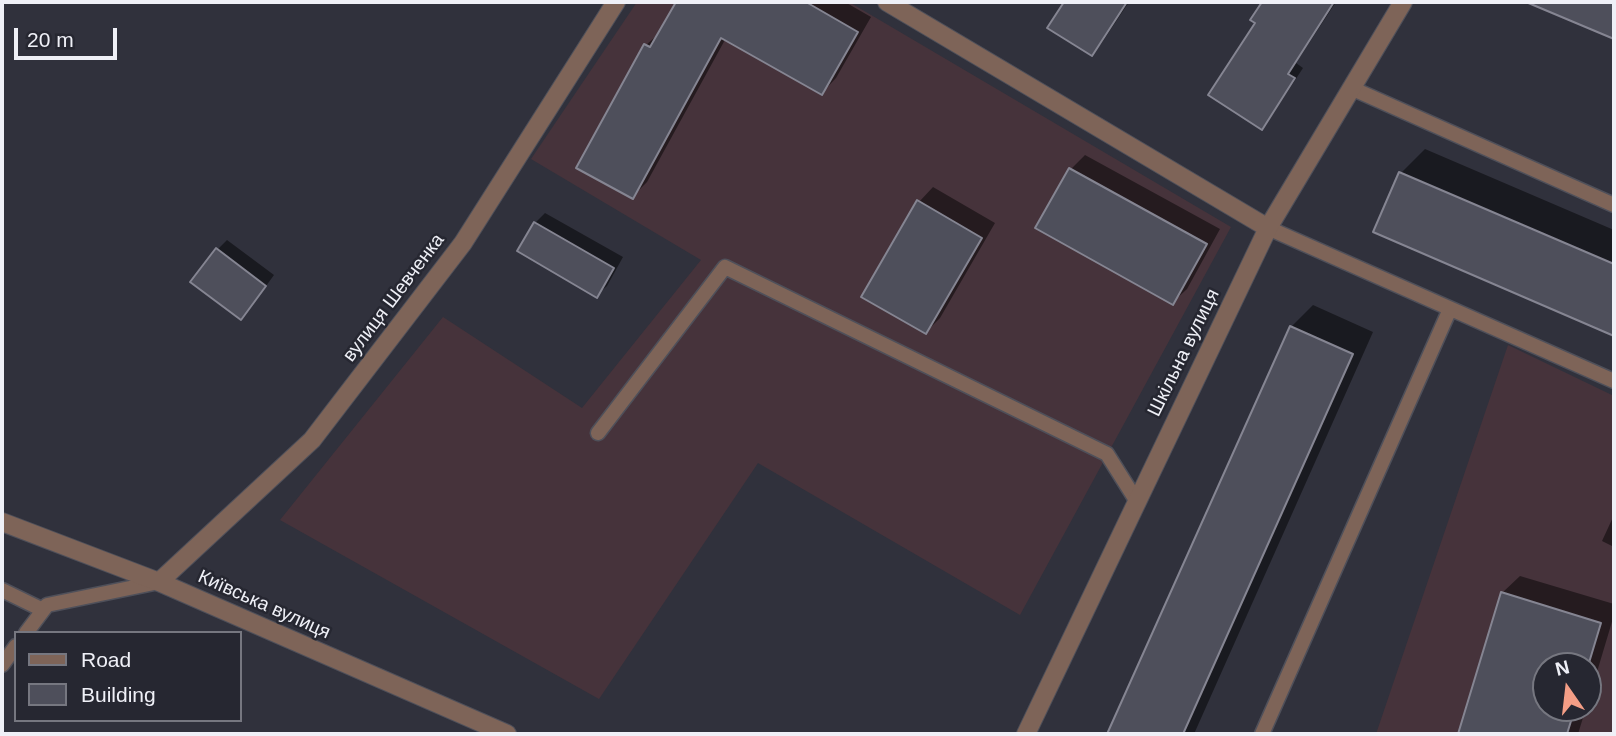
<!DOCTYPE html>
<html>
<head>
<meta charset="utf-8">
<style>
  body { margin:0 }
  #map { position:relative; width:1616px; height:736px; overflow:hidden; background:#30313c; font-family:Arial,sans-serif }
  canvas { display:block }
  .frame { position:absolute; inset:0; border:4px solid #eff0f7; pointer-events:none }
  .legend { position:absolute; left:14px; top:631px; width:228px; height:91px; box-sizing:border-box; background:#262731; border:2px solid #767780; margin:0; padding:9px 12px; list-style:none; font-size:21px; color:#eff0f7 }
  .legend li { display:flex; align-items:center; gap:14px; height:35px }
  .legend b { width:35px; border:2px solid #767780 }
  .north { position:absolute; left:1532px; top:652px; width:70px; height:70px; box-sizing:border-box; background:#262731; border:2px solid #767780; border-radius:50%; rotate:346deg; font-size:19px; font-weight:700; line-height:28px; text-align:center; color:#eff0f7 }
  .north::after { content:''; display:block; margin:auto; width:24px; height:32px; background:#f49e86; clip-path:polygon(50% 0,100% 100%,50% 72%,0 100%) }
  .scale { position:absolute; left:14px; top:28px; width:103px; height:32px; box-sizing:border-box; border:4px solid #eff0f7; border-top:0; padding-left:9px; font-size:21px; line-height:24px; white-space:nowrap; color:#eff0f7; -webkit-text-stroke:5px #262731; paint-order:stroke }
</style>
</head>
<body>
<div id="map">
<canvas width="1616" height="736"></canvas>
<div class="frame"></div>
<ul class="legend">
<li><b style="height:9px;background:#7e6458"></b>Road</li>
<li><b style="height:19px;background:#4e4f5b"></b>Building</li>
</ul>
<div class="north">N</div>
<div class="scale">20 m</div>
</div>
<script>
const g = document.querySelector('canvas').getContext('2d');
g.lineJoin = 'round';
function paint(path, color) {
  g.fillStyle = color;
  g.fill(path, 'evenodd');
}
function shape(rows) {
  const path = new Path2D();
  for (const r of rows) {
    path.moveTo(r[0], r[1]);
    for (let i = 2; i < r.length; i += 2) path.lineTo(r[i], r[i + 1]);
  }
  return path;
}
function stroke(path, color, width, dash) {
  g.strokeStyle = color;
  g.lineWidth = width;
  g.lineCap = dash ? 'butt' : 'round';
  g.setLineDash(dash || []);
  g.stroke(path);
}
function label(font, color, halo, rows, align = 'center') {
  g.font = font + ' Arial,sans-serif';
  g.lineWidth = 5;
  g.setLineDash([]);
  g.textBaseline = 'middle';
  g.strokeStyle = halo;
  g.fillStyle = color;
  for (const [text, x, y, turn = 0] of rows) {
    g.save();
    g.translate(x, y);
    g.rotate((+turn || 0) * Math.PI / 180);
    g.textAlign = isNaN(turn) ? turn : align;
    if (halo) g.strokeText(text, 0, 0);
    g.fillText(text, 0, 0);
    g.restore();
  }
}
paint(shape([
  [637,2,849,2,1231,227,1020,615,758,463,599,699,280,520,443,317,582,408,701,260,531,159],
  [1508,345,1614,396,1614,734,1376,734],
  [1546,666,1588,666,1588,708,1546,708]
]), '#46333b');
paint(shape([
  [678,2,845,2,871,17,836,78,822,93,726,38,647,182,633,196,646,45,661,32],
  [1061,2,1129,2,1101,44,1091,54,1065,4],
  [1264,2,1336,2,1296,63,1303,68,1271,117,1261,127,1257,23,1252,20],
  [1548,2,1614,2,1614,37,1545,8],
  [1425,149,1614,230,1614,334,1375,232,1401,173],
  [1085,155,1220,229,1187,289,1172,303,1071,169],
  [933,187,995,223,940,318,926,332,919,202],
  [545,213,623,257,607,286,597,295,519,251,535,223],
  [227,240,274,275,250,308,240,317,217,250],
  [1313,305,1373,332,1194,734,1109,734,1291,327],
  [1614,515,1614,547,1602,541],
  [1520,576,1614,604,1614,615,1588,702,1588,666,1546,666,1546,708,1586,708,1578,734,1459,734,1502,593]
]), '#0007');
const building = shape([
  [676,2,806,2,858,32,822,95,721,38,633,199,576,168,644,44,650,47,676,2],
  [1064,2,1127,2,1092,56,1047,28,1064,2],
  [1262,2,1334,2,1288,74,1295,78,1262,130,1208,95,1255,23,1250,20,1262,2],
  [1526,2,1614,2,1614,39,1526,2],
  [1069,168,1207,244,1173,305,1035,228,1069,168],
  [1399,172,1614,264,1614,336,1373,232,1399,172],
  [917,200,982,238,926,334,861,297,917,200],
  [534,222,614,268,597,298,517,251,534,222],
  [216,248,266,286,241,320,190,282,216,248],
  [1290,326,1353,354,1183,734,1107,734,1290,326],
  [1501,592,1601,623,1588,666,1546,666,1546,708,1575,708,1567,734,1458,734,1501,592]
]);
paint(building, '#4e4f5b');
stroke(building, '#858592', 2);
const lane = shape([
  [1351,88,1614,205],
  [1268,228,1614,381],
  [598,433,725,267,1107,454,1136,500],
  [2,590,43,610],
  [26,633,47,605,159,582],
  [2,665,16,646],
  [1262,734,1450,309]
]);
const street = shape([
  [887,2,1268,228],
  [2,522,159,582,507,734],
  [159,582,312,440,463,243,616,2],
  [1026,734,1268,228,1403,2]
]);
stroke(lane, '#4f505a', 17);
stroke(street, '#4f505a', 20);
stroke(lane, '#7e6458', 14);
stroke(street, '#7e6458', 18);
label('19px', '#eff0f7', '#262731', [
  ["вулиця Шевченка",394,298,-53],
  ["Шкільна вулиця",1184,353,-64],
  ["Київська вулиця",264,605,24]
]);
</script>
</body>
</html>
